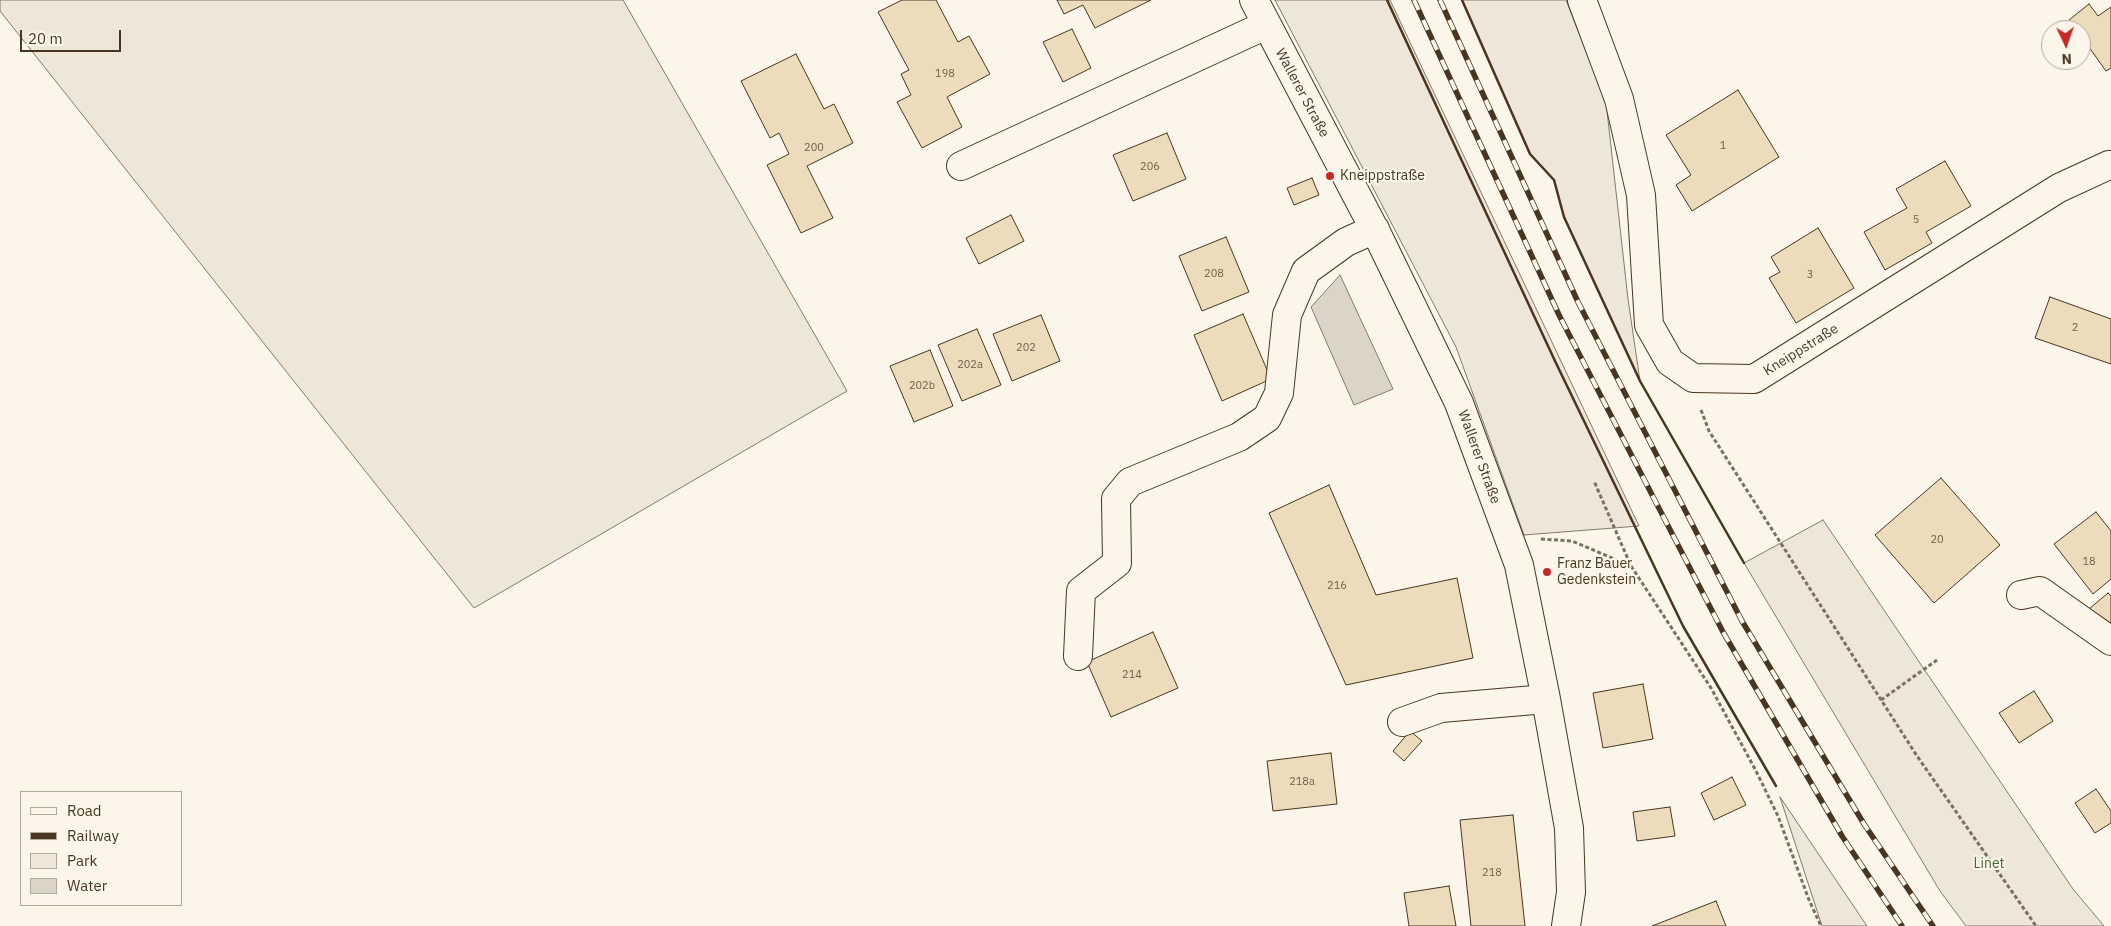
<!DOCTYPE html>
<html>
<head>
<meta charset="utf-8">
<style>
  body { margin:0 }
  #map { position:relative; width:2111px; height:926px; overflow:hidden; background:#fbf6e9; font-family:"IBM Plex Sans",sans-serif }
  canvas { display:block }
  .legend { position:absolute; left:20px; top:791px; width:162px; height:115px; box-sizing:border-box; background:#fbf6e9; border:1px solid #b4a999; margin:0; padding:6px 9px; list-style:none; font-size:15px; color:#4a3520 }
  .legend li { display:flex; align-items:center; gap:10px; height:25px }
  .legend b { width:25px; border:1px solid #b4a999 }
  .north { position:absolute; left:2041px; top:20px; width:50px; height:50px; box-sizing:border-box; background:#fbf6e9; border:1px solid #b4a999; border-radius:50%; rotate:177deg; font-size:14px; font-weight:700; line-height:20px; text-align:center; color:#4a3520 }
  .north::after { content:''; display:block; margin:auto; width:18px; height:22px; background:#c62828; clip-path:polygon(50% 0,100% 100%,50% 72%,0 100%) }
  .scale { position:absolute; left:20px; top:30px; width:101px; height:22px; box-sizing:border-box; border:2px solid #4a3520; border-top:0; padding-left:6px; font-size:15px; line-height:18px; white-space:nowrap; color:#4a3520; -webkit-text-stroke:4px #fbf6e9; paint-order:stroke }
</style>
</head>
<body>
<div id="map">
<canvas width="2111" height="926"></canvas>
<ul class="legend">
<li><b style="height:6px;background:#fbf6e9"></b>Road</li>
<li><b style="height:6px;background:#4a3520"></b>Railway</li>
<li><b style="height:14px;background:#ede6d9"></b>Park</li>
<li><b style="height:14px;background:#dcd4c6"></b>Water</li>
</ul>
<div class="north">N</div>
<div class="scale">20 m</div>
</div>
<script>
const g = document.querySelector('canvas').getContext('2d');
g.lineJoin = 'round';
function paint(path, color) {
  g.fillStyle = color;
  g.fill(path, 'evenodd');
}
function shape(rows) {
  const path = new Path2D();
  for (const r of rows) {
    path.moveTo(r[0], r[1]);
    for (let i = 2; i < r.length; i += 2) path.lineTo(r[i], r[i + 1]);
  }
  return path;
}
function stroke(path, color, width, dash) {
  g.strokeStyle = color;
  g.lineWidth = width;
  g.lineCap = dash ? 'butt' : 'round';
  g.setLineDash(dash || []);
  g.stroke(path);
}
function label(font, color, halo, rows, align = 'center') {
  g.font = font + ' "IBM Plex Sans",sans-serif';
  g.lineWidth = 4;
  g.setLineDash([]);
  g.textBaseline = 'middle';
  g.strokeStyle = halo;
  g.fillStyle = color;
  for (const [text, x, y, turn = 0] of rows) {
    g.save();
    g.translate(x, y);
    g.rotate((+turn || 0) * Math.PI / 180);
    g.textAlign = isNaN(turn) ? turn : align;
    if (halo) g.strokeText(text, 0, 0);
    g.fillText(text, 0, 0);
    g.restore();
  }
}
const green = shape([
  [0,0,623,0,847,391,474,608,0,11,0,0],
  [1275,0,1390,0,1639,526,1524,535,1456,347,1275,0],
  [1462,0,1566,0,1606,102,1628,299,1640,381,1564,217,1554,180,1530,154,1462,0],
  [1823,520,2073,889,2104,926,1966,926,1940,891,1744,563,1823,520],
  [1780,797,1867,926,1822,926,1780,797]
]);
paint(green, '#ede6d9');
stroke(green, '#887966', 1);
const water = shape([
  [1340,275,1393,389,1354,405,1311,307,1340,275]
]);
paint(water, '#dcd4c6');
stroke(water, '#887966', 1);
const building = shape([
  [902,0,936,0,958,42,969,36,990,74,947,97,962,127,922,148,897,102,911,95,901,74,909,70,878,12,902,0],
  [1057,0,1151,0,1095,28,1083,5,1064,14,1057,0],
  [2089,4,2098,16,2111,7,2111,68,2106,71,2081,36,2081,30,2076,30,2069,20,2089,4],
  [1072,29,1091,68,1063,82,1043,42,1072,29],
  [796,54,824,109,834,104,853,143,807,166,833,218,801,233,767,165,789,154,779,133,770,138,741,81,796,54],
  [1738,90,1779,157,1692,211,1676,185,1691,175,1666,135,1738,90],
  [1167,133,1186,179,1133,201,1113,155,1167,133],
  [1945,161,1971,206,1926,232,1932,243,1885,270,1864,232,1907,208,1896,189,1945,161],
  [1312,178,1319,195,1294,205,1287,188,1312,178],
  [1011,215,1024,241,979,264,966,238,1011,215],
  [1818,228,1854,288,1796,323,1769,278,1780,272,1771,257,1818,228],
  [1226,237,1249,292,1202,311,1179,256,1226,237],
  [2050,297,2111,319,2111,364,2035,338,2050,297],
  [1243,314,1271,379,1222,401,1194,335,1243,314],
  [1041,315,1060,361,1012,381,993,334,1041,315],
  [977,329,1001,385,962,401,938,345,977,329],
  [930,350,953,406,914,422,890,366,930,350],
  [1941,478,2000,545,1934,603,1875,535,1941,478],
  [1329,485,1376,595,1457,578,1473,658,1346,685,1269,513,1329,485],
  [2096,512,2111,531,2111,579,2093,594,2054,544,2096,512],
  [2108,593,2111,596,2111,625,2089,609,2108,593],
  [1153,632,1178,688,1111,717,1087,662,1153,632],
  [1643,684,1653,739,1603,748,1593,693,1643,684],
  [2034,691,2053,721,2019,743,1999,713,2034,691],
  [1410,731,1422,741,1404,761,1393,751,1410,731],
  [1331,753,1337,804,1273,811,1267,761,1331,753],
  [1732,777,1746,805,1714,820,1701,793,1732,777],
  [2096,789,2111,811,2111,823,2095,833,2075,803,2096,789],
  [1670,807,1675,836,1637,841,1633,812,1670,807],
  [1513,815,1525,926,1471,926,1460,820,1513,815],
  [1449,886,1456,926,1409,926,1404,893,1449,886],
  [1716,901,1726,926,1652,926,1716,901]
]);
paint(building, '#ecdcbc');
stroke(building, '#4a3520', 1);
const minor = shape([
  [1254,0,1378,236,1459,403,1519,565,1546,699,1569,828,1571,892,1566,926],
  [1582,0,1619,99,1641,195,1649,325,1670,362,1693,378,1754,379,2059,188,2109,165],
  [961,166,1266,25],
  [2021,595,2040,591,2111,641],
  [1078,656,1081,591,1117,563,1116,499,1130,482,1239,437,1267,418,1279,393,1287,315,1306,271,1346,242,1375,229],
  [1402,722,1441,708,1546,699]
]);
stroke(minor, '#4a3520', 30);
stroke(shape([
  [1701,410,1709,431,1917,756,2036,926],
  [1541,539,1572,541,1631,566,1594,481],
  [1631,566,1711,688,1755,769,1778,816,1809,900,1821,926],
  [1881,700,1937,660]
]), '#7f6f5c', 3, [4, 2.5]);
stroke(minor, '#fbf6e9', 28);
const rail = shape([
  [1414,0,1559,315,1723,632,1842,836,1902,926],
  [1440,0,1578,302,1742,621,1864,824,1933,926]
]);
stroke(rail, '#4a3520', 5.5);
stroke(rail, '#fbf6e9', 4, [11]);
stroke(shape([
  [1387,0,1555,361,1683,626,1776,786],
  [1462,0,1530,154,1554,180,1564,217,1640,381,1744,563]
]), '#4a3520', 2.5);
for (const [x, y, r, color] of [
  [1330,176,5,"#c62828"],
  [1547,572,5,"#c62828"]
]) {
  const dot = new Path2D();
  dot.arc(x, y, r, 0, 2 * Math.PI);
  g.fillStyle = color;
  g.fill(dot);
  stroke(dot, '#fbf6e9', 2);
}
label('11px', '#725f47', null, [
  ["198",945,74],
  ["1",1723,146],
  ["200",814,148],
  ["206",1150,167],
  ["5",1916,220],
  ["208",1214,274],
  ["3",1810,275],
  ["2",2075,328],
  ["202",1026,348],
  ["202a",970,365],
  ["202b",922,386],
  ["20",1937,540],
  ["18",2089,562],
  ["216",1337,586],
  ["214",1132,675],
  ["218a",1302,782],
  ["218",1492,873]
]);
label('14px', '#4a3520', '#fbf6e9', [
  ["Wallerer Straße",1302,93,62],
  ["Kneippstraße",1801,350,-32],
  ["Wallerer Straße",1479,457,70]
]);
label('14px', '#4a3520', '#fbf6e9', [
  ["Kneippstraße",1340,176],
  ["Franz Bauer",1557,564],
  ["Gedenkstein",1557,580]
], 'left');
label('14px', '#436837', '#fbf6e9', [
  ["Linet",1989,864]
]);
</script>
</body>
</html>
